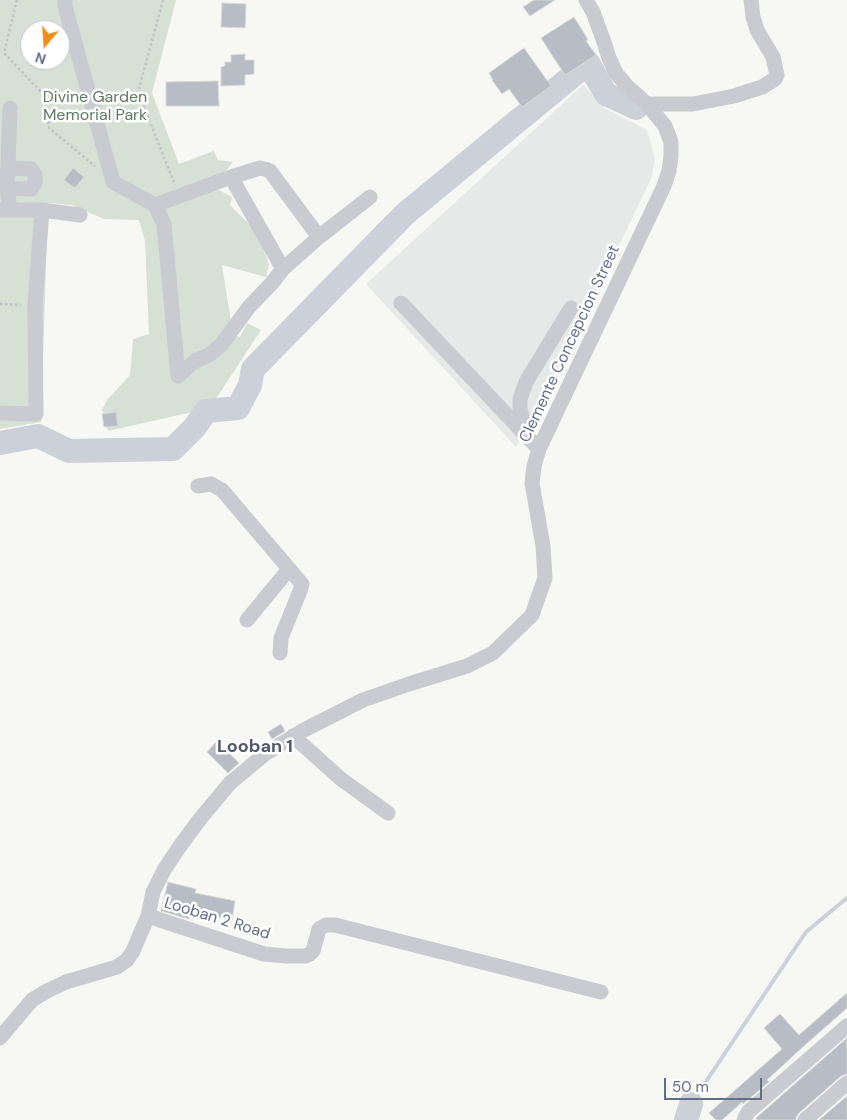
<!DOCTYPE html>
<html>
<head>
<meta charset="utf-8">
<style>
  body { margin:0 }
  #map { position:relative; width:847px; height:1120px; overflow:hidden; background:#f7f8f4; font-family:"DM Sans",sans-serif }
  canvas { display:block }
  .north { position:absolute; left:20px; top:20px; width:50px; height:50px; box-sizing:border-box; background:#fff; border:1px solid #c1c5cf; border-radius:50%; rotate:198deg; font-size:14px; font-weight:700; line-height:20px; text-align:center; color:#646d88 }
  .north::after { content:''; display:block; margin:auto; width:18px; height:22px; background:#f28d1a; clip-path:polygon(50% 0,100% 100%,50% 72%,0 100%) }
  .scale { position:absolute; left:664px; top:1078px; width:98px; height:22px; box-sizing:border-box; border:2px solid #646d88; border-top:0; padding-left:6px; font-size:15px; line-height:18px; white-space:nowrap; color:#646d88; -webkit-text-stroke:4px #fff; paint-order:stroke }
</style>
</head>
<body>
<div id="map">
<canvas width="847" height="1120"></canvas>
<div class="north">N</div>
<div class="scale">50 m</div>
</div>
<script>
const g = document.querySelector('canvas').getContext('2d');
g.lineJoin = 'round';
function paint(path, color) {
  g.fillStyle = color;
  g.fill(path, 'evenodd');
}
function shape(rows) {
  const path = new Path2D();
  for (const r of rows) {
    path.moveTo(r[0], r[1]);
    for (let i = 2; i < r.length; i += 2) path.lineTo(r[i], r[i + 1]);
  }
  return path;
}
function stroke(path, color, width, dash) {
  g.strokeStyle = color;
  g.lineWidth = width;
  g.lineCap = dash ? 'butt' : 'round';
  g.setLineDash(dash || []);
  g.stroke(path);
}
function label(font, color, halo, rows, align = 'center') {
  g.font = font + ' "DM Sans",sans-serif';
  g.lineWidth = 5;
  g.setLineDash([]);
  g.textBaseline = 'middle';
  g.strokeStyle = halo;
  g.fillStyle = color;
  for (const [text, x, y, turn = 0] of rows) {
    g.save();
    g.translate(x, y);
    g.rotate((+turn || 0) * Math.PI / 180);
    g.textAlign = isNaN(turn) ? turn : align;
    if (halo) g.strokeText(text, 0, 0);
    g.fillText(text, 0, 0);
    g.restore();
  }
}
paint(shape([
  [583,85,606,109,647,130,655,159,651,179,592,302,516,447,366,284]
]), '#e7e8e8');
paint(shape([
  [0,0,176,0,152,93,179,164,214,151,218,160,233,162,213,187,232,197,230,205,256,231,269,264,266,277,222,265,233,334,240,337,247,323,261,330,210,408,108,431,102,410,107,400,130,375,133,339,149,334,145,241,139,220,104,219,72,205,48,203,41,422,0,429],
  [30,30,60,30,60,60,30,60]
]), '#d6e0d5');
stroke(shape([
  [691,1104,806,932,847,898]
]), '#ccd0d8', 4);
stroke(shape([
  [0,443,38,436,69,451,173,449,195,427,206,411,238,408,250,385,253,369,405,214,588,63,606,94,636,108],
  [686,1120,691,1104]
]), '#ccd0d8', 24);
const building = shape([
  [534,0,555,0,530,16,523,7,534,0],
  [222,3,246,4,245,28,221,27,222,3],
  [574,17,584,33,588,40,586,41,596,55,565,75,541,38,574,17],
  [524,48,551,86,522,107,509,89,502,94,492,80,493,80,489,73,524,48],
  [245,54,245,60,254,60,254,74,245,75,245,85,221,86,221,67,225,66,225,62,231,62,231,55,245,54],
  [218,81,219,106,166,106,166,82,218,81],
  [73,168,84,177,75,188,64,180,73,168],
  [116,412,118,426,104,427,102,414,116,412],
  [281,724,285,731,272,739,268,732,281,724],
  [217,741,239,763,228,773,207,752,217,741],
  [168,882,196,889,195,893,235,901,232,920,214,917,213,919,190,914,189,919,161,911,168,882],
  [847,993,847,1008,805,1045,767,1080,769,1082,743,1104,742,1102,722,1120,716,1120,709,1113,782,1049,764,1028,780,1014,799,1035,847,993],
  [847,1038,847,1074,841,1076,799,1113,796,1117,796,1120,757,1120,756,1118,847,1038],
  [847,1096,847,1120,819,1120,847,1096]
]);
paint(building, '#b8bcc4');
stroke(building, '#d8d9d7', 1);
stroke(shape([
  [17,0,4,53,46,97,49,128,95,166],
  [163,0,138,92,175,185],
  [0,304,21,305]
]), '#c2c3c6', 2.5, [2.5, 2.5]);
stroke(shape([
  [65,0,65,6,113,182,155,205,164,224,178,376],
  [647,104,693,104,734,96,762,87,775,79,777,75,773,57,757,30,753,17,751,0],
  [231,177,283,269],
  [7,188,31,189,35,183,35,175,31,169,8,168],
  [155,205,231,177,260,168,265,169,270,171,319,237],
  [1,210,42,210,80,215],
  [10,210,7,188,10,108],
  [401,303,539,449],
  [178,376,195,361,209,355,221,345,249,307,271,284,283,269,319,237,370,197],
  [0,413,36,414,35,305,42,210],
  [522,431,523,418,520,410,520,399,526,382,571,308],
  [198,486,211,484,222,490,302,584,300,591,281,638,280,653],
  [247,620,285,574],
  [293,736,341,779,388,813],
  [148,916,264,954,286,956,305,956,310,954,313,951,319,929,326,925,335,925,601,992],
  [0,1038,32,1000,47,991,66,982,117,967,127,960,133,951,148,916,153,892,164,870,180,846,200,819,230,783,265,754,302,731,363,700,409,684,467,666,493,653,532,615,545,578,543,546,532,483,534,466,539,449,556,413,664,186,669,171,671,156,671,142,665,126,647,104,627,86,616,73,609,58,604,42,593,12,586,0],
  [744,1120,748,1112,847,1026],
  [805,1120,847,1083]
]), '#cacbd0', 15);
label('16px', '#5f7962', '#fff', [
  ["Divine Garden",95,98],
  ["Memorial Park",95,116]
]);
label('16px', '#646d88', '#fff', [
  ["Clemente Concepcion Street",570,344,-65],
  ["Looban 2 Road",217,919,17]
]);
label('bold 18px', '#53596c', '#fff', [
  ["Looban 1",255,747]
]);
</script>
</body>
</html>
